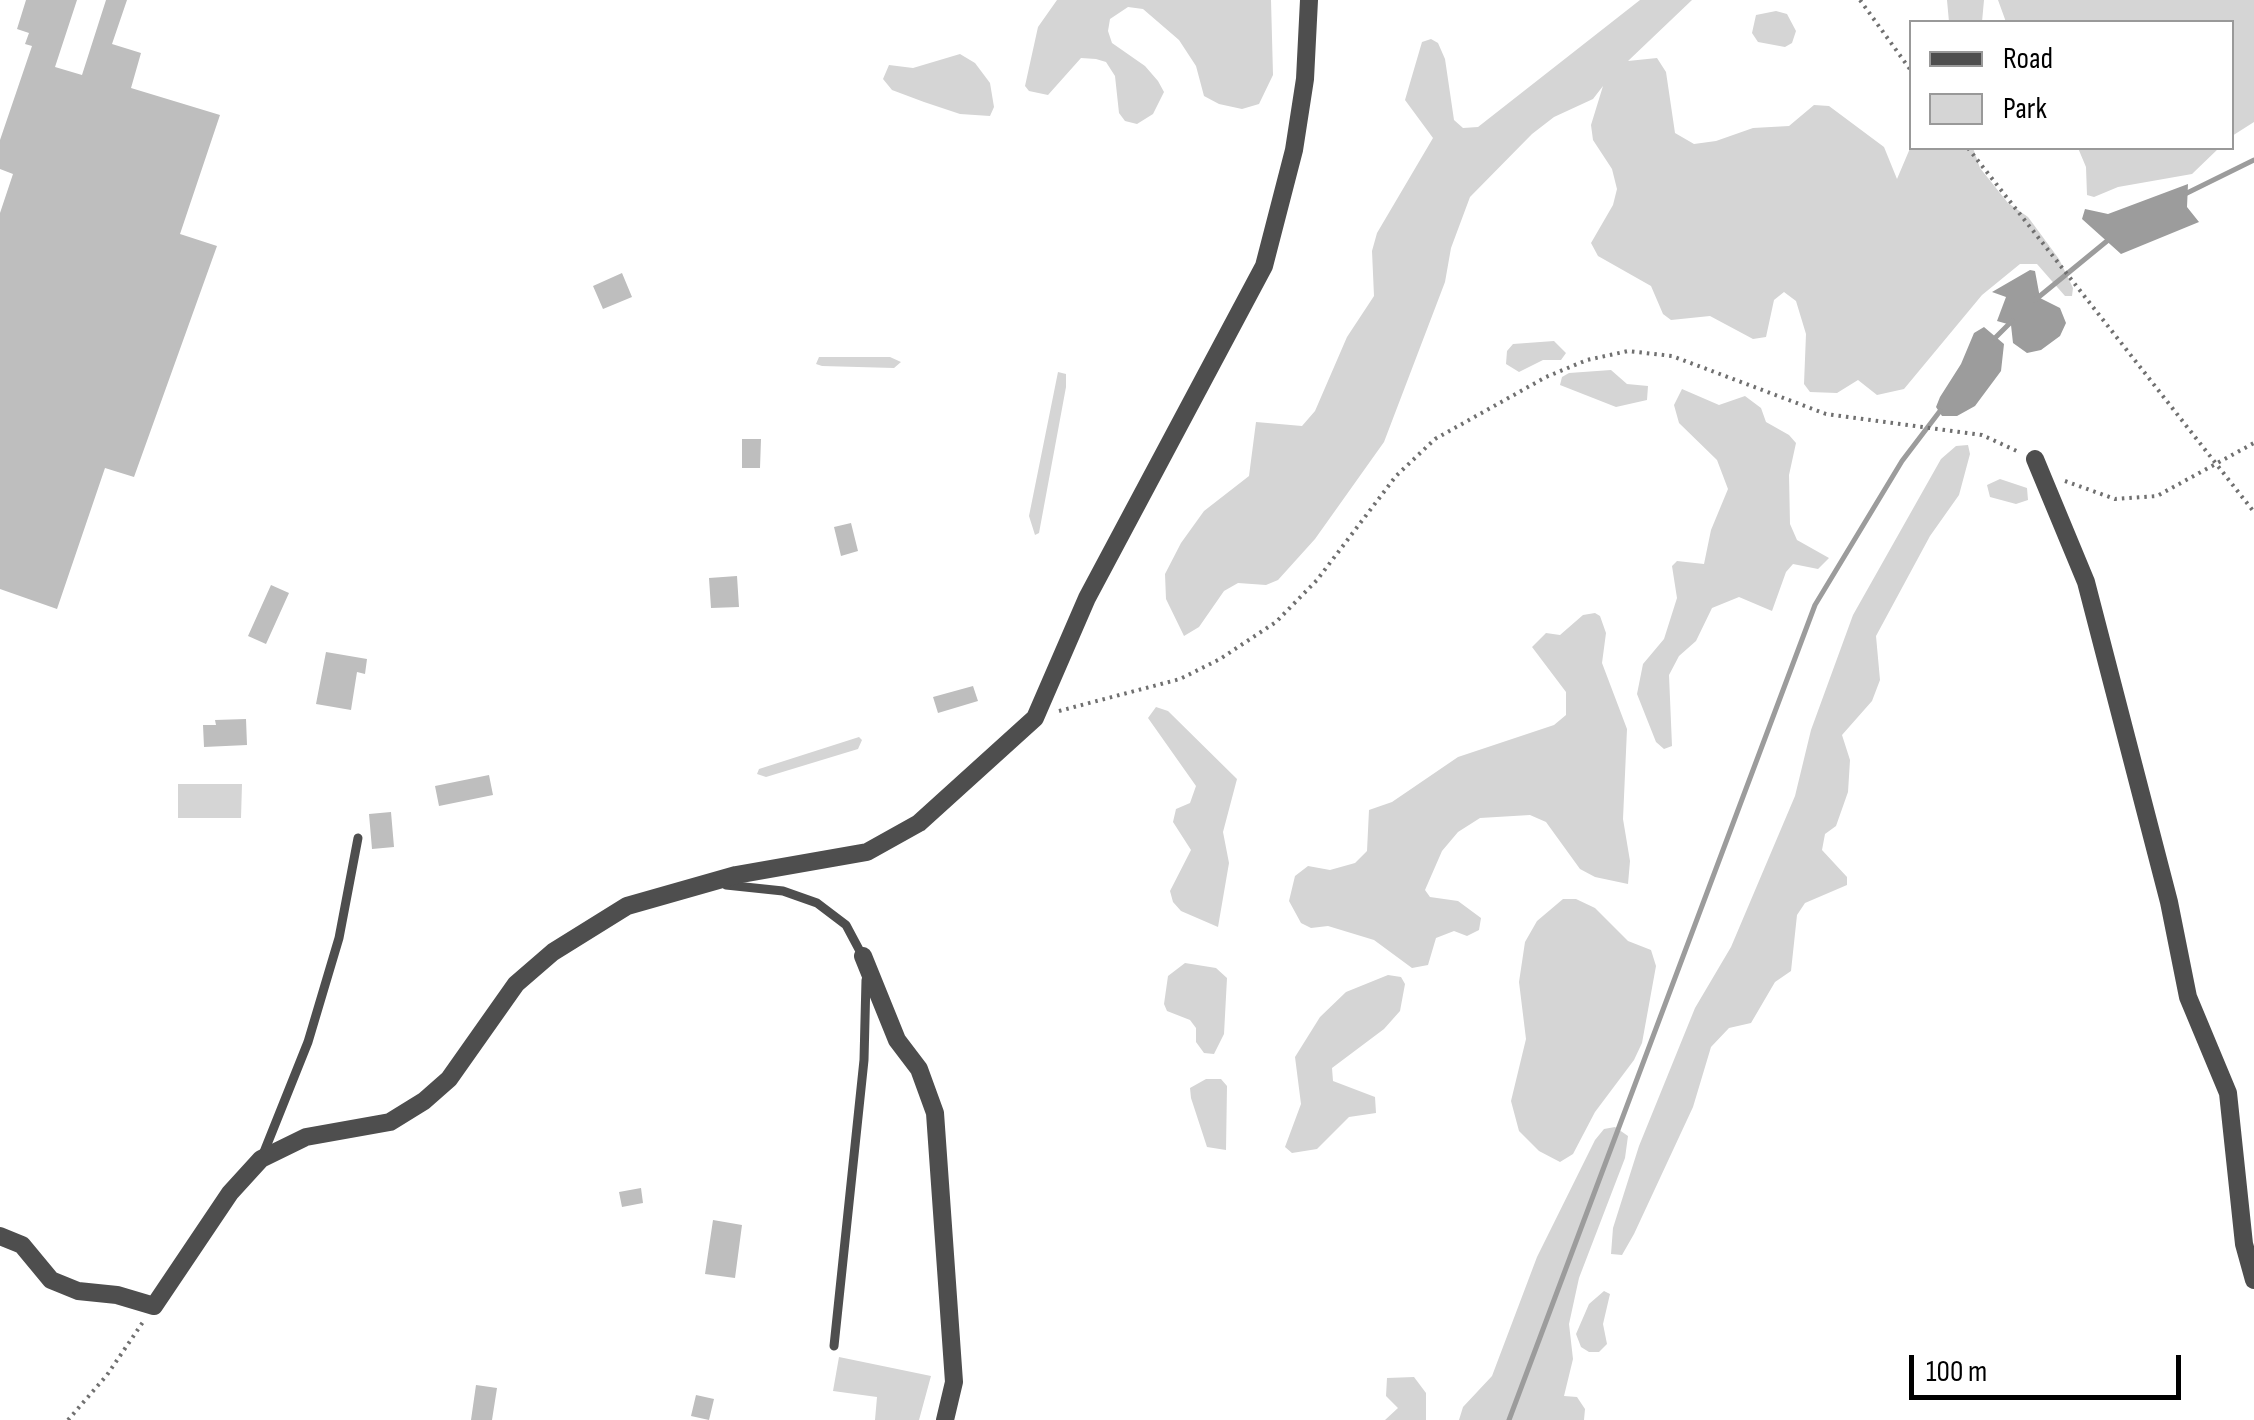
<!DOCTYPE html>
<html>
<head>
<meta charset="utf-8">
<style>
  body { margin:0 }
  #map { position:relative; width:2254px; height:1420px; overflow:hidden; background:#fff; font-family:"Sofia Sans Condensed",sans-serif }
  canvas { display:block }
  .legend { position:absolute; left:1909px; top:20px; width:325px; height:130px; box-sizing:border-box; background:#fff; border:2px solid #999; margin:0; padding:12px 18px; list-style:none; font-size:30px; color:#000 }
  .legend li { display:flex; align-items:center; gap:20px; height:50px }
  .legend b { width:50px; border:2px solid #999 }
  .scale { position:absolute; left:1909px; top:1355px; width:272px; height:45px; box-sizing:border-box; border:5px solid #000; border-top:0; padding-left:12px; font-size:30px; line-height:35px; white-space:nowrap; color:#000; -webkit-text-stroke:8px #fff; paint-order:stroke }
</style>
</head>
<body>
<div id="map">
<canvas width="2254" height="1420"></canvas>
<ul class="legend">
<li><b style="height:12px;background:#4e4e4e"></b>Road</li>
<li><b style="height:28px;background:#d5d5d5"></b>Park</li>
</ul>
<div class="scale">100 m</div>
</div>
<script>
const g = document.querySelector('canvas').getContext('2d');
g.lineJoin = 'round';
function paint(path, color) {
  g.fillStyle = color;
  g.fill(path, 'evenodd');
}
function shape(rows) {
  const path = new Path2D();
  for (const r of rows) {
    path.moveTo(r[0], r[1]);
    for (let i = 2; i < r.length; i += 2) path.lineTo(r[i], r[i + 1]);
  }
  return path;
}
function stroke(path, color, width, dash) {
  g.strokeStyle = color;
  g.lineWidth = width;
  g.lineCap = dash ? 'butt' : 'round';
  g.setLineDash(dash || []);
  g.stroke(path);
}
paint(shape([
  [1057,0,1271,0,1273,75,1259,104,1242,109,1219,104,1204,96,1196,66,1179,40,1143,9,1128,7,1110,19,1108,31,1112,43,1145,66,1158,81,1164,92,1153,114,1137,124,1125,121,1119,113,1115,76,1106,62,1096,59,1081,58,1048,95,1029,91,1025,86,1038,27],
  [1640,0,1692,0,1628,61,1657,58,1666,72,1675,133,1694,144,1716,141,1753,128,1789,126,1814,105,1829,106,1884,147,1897,179,1911,146,1973,148,1980,168,2008,203,2028,217,2059,259,2073,288,2072,296,2065,296,2037,264,2020,264,1982,295,1904,389,1877,395,1858,380,1837,393,1810,392,1804,384,1806,334,1796,301,1784,292,1774,300,1766,337,1753,339,1710,316,1671,320,1663,314,1651,286,1598,256,1591,243,1613,205,1617,189,1612,169,1593,140,1591,125,1603,86,1593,99,1554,117,1532,134,1470,197,1451,248,1445,282,1384,442,1315,539,1278,580,1266,585,1238,583,1224,591,1199,627,1184,636,1166,599,1165,574,1181,543,1204,511,1249,476,1256,422,1302,426,1315,411,1347,337,1374,296,1372,251,1377,233,1433,138,1405,100,1422,42,1431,39,1438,43,1445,59,1454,120,1463,128,1478,127],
  [1947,0,1984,0,1982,22,1949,22],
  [1998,0,2254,0,2254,122,2232,136,2232,22,2006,22],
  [1776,11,1787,14,1796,31,1792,43,1785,47,1758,42,1752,33,1756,15],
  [960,54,975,63,990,83,994,107,990,116,960,114,924,102,892,90,883,79,889,65,913,68],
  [2078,148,2219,148,2192,174,2118,187,2094,197,2087,195,2086,167],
  [1554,341,1566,353,1561,360,1543,360,1519,372,1506,364,1507,351,1513,344],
  [819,357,890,357,901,362,894,368,822,366,816,364],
  [1611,370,1627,384,1648,386,1647,400,1616,407,1560,385,1562,377,1569,373],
  [1058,372,1066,374,1066,387,1039,533,1035,535,1029,516],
  [1682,389,1719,405,1745,396,1761,408,1766,422,1789,435,1796,443,1789,475,1790,524,1797,540,1829,558,1818,569,1793,564,1786,572,1772,611,1739,597,1712,608,1696,641,1679,656,1669,675,1672,746,1664,749,1656,742,1637,694,1643,664,1664,639,1677,598,1672,566,1677,561,1704,564,1711,530,1728,489,1717,460,1679,423,1674,405],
  [1968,445,1970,454,1959,495,1930,536,1876,636,1880,680,1872,701,1842,735,1850,760,1848,792,1836,826,1825,834,1822,850,1847,877,1847,885,1805,903,1797,915,1791,971,1775,982,1751,1023,1729,1028,1711,1047,1693,1107,1634,1234,1622,1255,1611,1254,1613,1228,1639,1146,1695,1008,1731,947,1795,796,1811,730,1853,615,1941,459,1956,446],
  [2000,479,2027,488,2028,500,2016,504,1990,497,1987,485],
  [1595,613,1600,616,1606,633,1602,663,1627,729,1623,819,1630,861,1628,884,1595,877,1580,869,1546,822,1530,815,1480,818,1458,832,1442,851,1425,890,1430,897,1458,901,1481,918,1479,930,1467,936,1454,931,1436,938,1428,965,1412,968,1374,940,1328,926,1311,928,1301,923,1289,901,1295,876,1308,866,1330,870,1355,863,1367,851,1369,810,1392,802,1458,757,1554,725,1566,715,1566,692,1532,647,1546,633,1560,635,1583,615],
  [1156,707,1168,711,1237,779,1223,832,1229,863,1218,927,1181,911,1173,902,1170,891,1191,850,1173,822,1176,809,1190,803,1196,786,1148,718],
  [859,737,862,740,858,749,766,777,757,774,759,769],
  [178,784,242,784,241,818,178,818],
  [1563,899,1576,899,1595,908,1628,941,1651,950,1656,966,1642,1043,1634,1060,1595,1112,1573,1154,1560,1162,1539,1151,1519,1131,1511,1101,1526,1039,1519,982,1525,942,1537,921],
  [1185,963,1216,968,1227,978,1224,1034,1214,1054,1204,1053,1196,1042,1196,1028,1190,1020,1167,1011,1164,1004,1168,976],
  [1388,975,1401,977,1405,984,1400,1011,1384,1029,1332,1068,1333,1081,1375,1097,1376,1113,1349,1117,1317,1149,1292,1153,1285,1147,1301,1104,1295,1057,1320,1017,1346,992],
  [1206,1079,1221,1079,1227,1086,1226,1150,1207,1147,1191,1098,1190,1088],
  [1615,1127,1628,1136,1625,1158,1579,1278,1569,1324,1573,1359,1564,1396,1577,1397,1585,1409,1584,1420,1459,1420,1463,1407,1492,1376,1537,1257,1595,1140,1604,1129],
  [1604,1291,1610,1294,1603,1324,1607,1344,1599,1352,1589,1352,1581,1347,1576,1334,1589,1304],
  [839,1357,931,1376,919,1420,875,1420,877,1397,833,1391],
  [1414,1377,1426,1393,1426,1420,1385,1420,1398,1408,1386,1396,1387,1378]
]), '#d5d5d5');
paint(shape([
  [2188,184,2187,207,2199,222,2121,254,2082,219,2085,209,2108,214],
  [2030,270,2035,271,2040,298,2060,308,2066,323,2060,336,2041,350,2027,353,2013,343,2011,325,1997,321,2006,297,1992,292],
  [1984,327,2004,344,2001,371,1975,406,1957,416,1942,416,1936,407,1940,397,1961,364,1974,333]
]), '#9c9c9c');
stroke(shape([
  [2185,194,2254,160],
  [2035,300,2107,241],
  [1995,338,2012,321],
  [1509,1420,1815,605,1902,461,1940,411]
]), '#9c9c9c', 5);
paint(shape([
  [26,0,77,0,55,67,82,75,106,0,127,0,112,44,141,53,131,88,220,115,180,234,217,246,134,477,105,468,57,609,0,589,0,213,13,174,0,169,0,140,32,46,25,44,29,33,17,29],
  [622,273,632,297,603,309,593,286],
  [742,439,761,439,760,468,742,468],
  [851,523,858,551,841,556,834,527],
  [737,576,739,607,711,608,709,578],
  [271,585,289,593,266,644,248,636],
  [326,652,367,659,365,674,357,672,351,710,316,704],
  [973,686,978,701,938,713,933,697],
  [246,719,247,745,204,747,203,725,216,725,215,720],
  [489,775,493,795,439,806,435,786],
  [391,812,394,847,372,849,369,814],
  [641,1188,643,1203,622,1207,619,1192],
  [713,1220,742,1225,735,1278,705,1274],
  [476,1385,497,1388,492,1420,471,1420],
  [696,1395,714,1399,709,1420,691,1416]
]), '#bebebe');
stroke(shape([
  [1860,0,1912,72],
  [1968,148,2254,512],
  [2065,481,2115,499,2157,496,2254,443],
  [1059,711,1180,679,1220,659,1276,622,1317,580,1396,476,1435,439,1546,377,1587,360,1628,351,1672,356,1826,414,1982,435,2019,452],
  [68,1420,107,1375,143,1322]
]), '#707070', 4, [2.5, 5]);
stroke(shape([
  [726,885,783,891,817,903,846,925,862,955],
  [262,1157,308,1042,339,938,358,838],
  [834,1346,864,1060,866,980]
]), '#4e4e4e', 9);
stroke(shape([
  [2035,459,2086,582,2169,902,2188,997,2228,1093,2244,1244,2254,1280],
  [863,956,897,1040,919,1069,935,1113,954,1382,945,1420],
  [0,1236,22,1245,51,1280,78,1291,117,1295,154,1306,230,1193,261,1159,306,1137,390,1122,424,1101,449,1079,516,984,553,952,627,906,736,875,867,852,919,823,1035,718,1087,598,1264,266,1294,150,1305,79,1309,0]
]), '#4e4e4e', 18);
</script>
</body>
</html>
